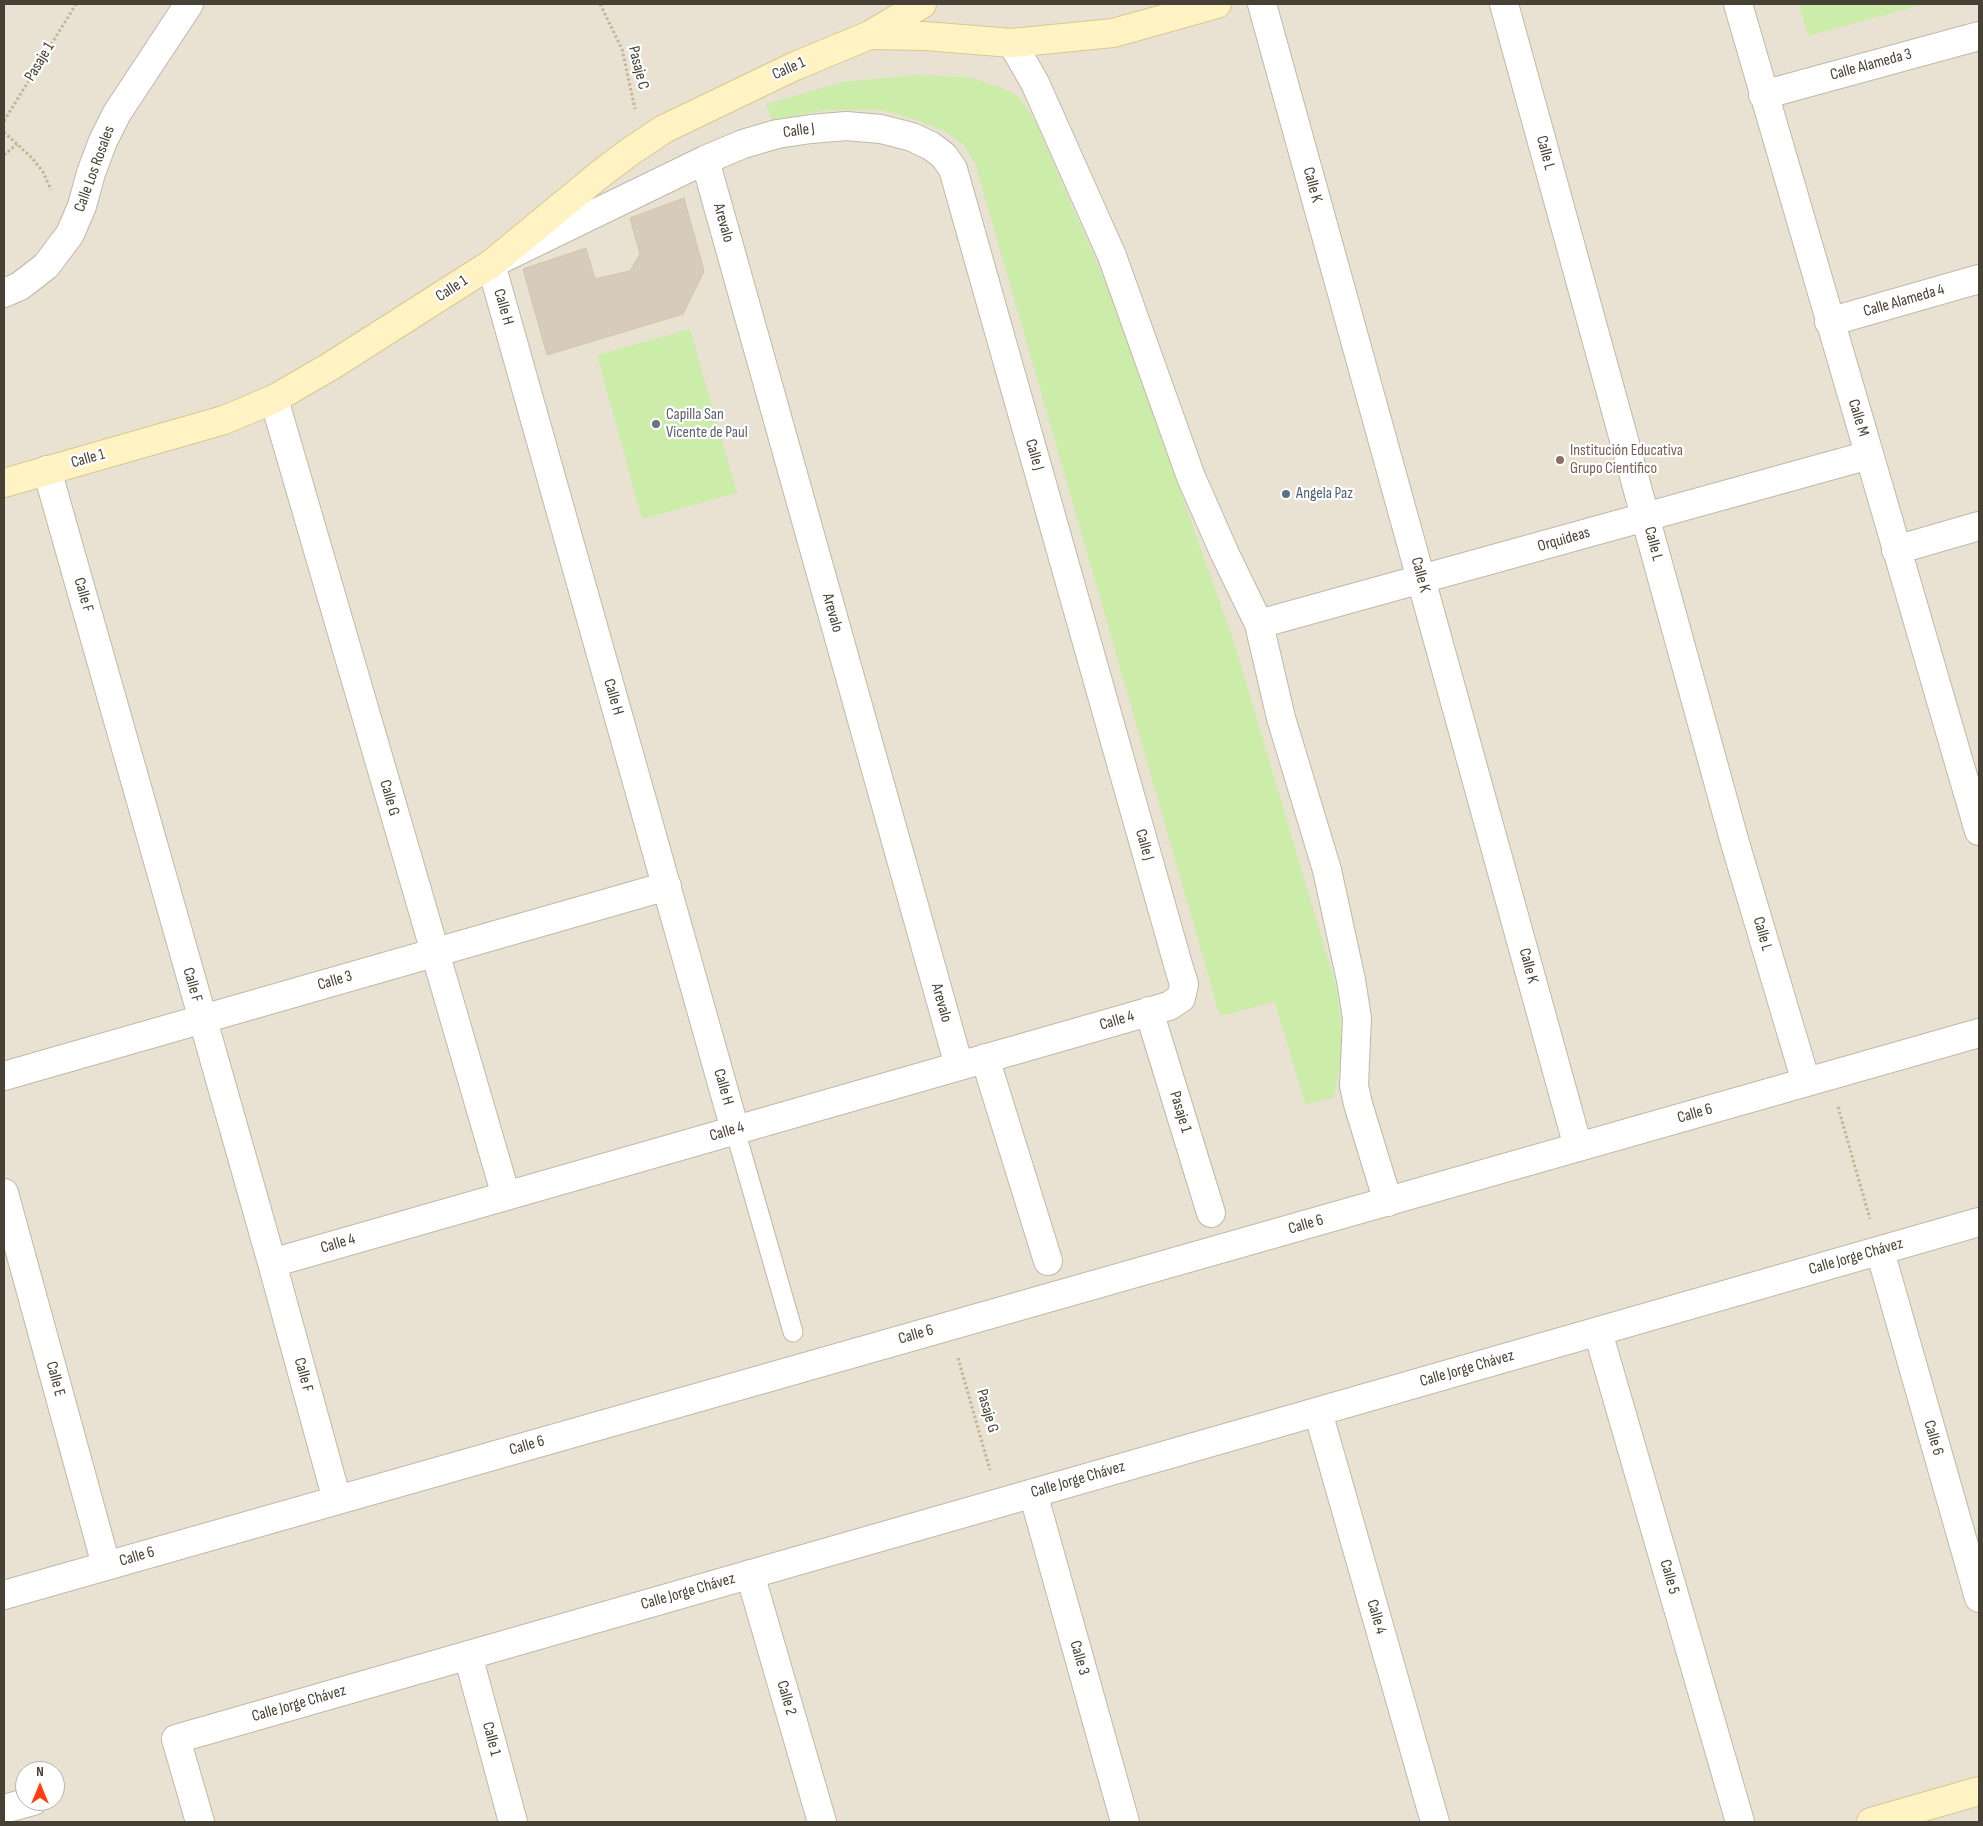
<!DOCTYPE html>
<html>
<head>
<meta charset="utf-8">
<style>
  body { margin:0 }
  #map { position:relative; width:1983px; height:1826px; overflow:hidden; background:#f4f0e5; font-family:"Sofia Sans Condensed",sans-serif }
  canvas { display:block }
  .frame { position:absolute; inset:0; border:5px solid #474034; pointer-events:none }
  .north { position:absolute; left:15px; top:1761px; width:50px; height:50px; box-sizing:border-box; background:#fff; border:1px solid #b5b3ae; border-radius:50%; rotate:0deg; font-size:14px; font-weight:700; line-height:20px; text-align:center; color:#474034 }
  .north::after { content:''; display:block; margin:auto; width:18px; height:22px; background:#ff3e11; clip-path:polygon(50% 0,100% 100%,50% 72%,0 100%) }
</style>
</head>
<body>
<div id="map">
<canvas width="1983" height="1826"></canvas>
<div class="frame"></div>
<div class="north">N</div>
</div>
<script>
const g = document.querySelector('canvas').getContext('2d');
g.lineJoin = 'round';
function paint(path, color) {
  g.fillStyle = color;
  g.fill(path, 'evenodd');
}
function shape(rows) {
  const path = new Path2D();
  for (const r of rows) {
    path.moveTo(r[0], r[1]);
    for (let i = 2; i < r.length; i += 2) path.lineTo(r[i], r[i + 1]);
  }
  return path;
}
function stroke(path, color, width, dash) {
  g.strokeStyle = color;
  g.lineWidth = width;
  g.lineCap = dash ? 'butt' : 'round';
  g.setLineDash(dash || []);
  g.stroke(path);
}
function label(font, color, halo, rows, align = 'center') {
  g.font = font + ' "Sofia Sans Condensed",sans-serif';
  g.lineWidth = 4.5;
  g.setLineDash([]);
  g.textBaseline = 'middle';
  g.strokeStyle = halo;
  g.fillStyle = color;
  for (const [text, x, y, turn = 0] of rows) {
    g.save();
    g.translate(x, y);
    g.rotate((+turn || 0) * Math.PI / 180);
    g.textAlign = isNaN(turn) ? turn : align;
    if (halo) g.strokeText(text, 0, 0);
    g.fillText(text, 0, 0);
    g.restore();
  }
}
paint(shape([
  [4,4,1979,4,1979,1822,4,1822],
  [25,1771,55,1771,55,1801,25,1801]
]), '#e9e2d2');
paint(shape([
  [1799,4,1925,4,1808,36],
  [914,75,967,77,998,86,1018,96,1035,121,1108,288,1234,642,1336,986,1341,1021,1341,1058,1334,1098,1305,1104,1275,1002,1220,1016,975,163,963,144,944,131,916,120,881,110,826,110,772,120,766,104,842,82],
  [690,329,737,493,642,519,597,355]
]), '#ccecaa');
const building = shape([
  [684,198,704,271,683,314,547,355,523,269,586,248,595,279,630,271,640,254,630,218,684,198]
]);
paint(building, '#d7ccb9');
stroke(building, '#d2c5ac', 1);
const lane = shape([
  [735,1130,793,1332]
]);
const street = shape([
  [1262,4,1578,1147],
  [1504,4,1735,843,1806,1082],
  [1738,4,1979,831],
  [1012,43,1035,83,1112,256,1191,477,1225,554,1259,624,1281,718,1327,870,1351,980,1357,1018,1354,1086,1358,1104,1388,1202],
  [1763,95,1979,36],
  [705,160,959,1066],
  [4,293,20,286,46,266,70,234,82,206,91,173,103,141,117,113,189,4],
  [1829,322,1979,279],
  [274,399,506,1196],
  [47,470,272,1263,337,1500],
  [1896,550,1979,526],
  [1259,624,1869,455],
  [1149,1011,1211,1213],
  [985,1058,1048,1261],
  [4,1076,667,886],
  [4,1193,106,1565],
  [1880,1251,1979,1598],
  [272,1263,1169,1006,1181,998,1184,984,1179,968,953,169,944,156,931,146,912,137,881,129,846,126,811,129,777,134,743,144,705,160,491,264,735,1130],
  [1598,1332,1740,1822],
  [1318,1412,1435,1822],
  [1033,1493,1125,1822],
  [750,1574,822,1822],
  [4,1595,1979,1033],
  [468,1655,513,1822],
  [4,1809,33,1801],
  [200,1822,176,1739,1979,1222]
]);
const secondary = shape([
  [870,35,922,4],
  [4,483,224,420,274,399,331,366,491,264,599,175,631,151,664,129,795,66,870,35,925,36,1012,43,1113,33,1217,4],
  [1871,1822,1979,1791]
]);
stroke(lane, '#c0b8a7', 21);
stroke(street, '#c0b8a7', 30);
stroke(secondary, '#d8c890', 30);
stroke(shape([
  [600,4,622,49,635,109],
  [4,121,76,4],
  [4,132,33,159,43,172,51,190],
  [4,155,17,144],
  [1838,1107,1870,1219],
  [958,1358,990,1470]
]), '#c3b596', 3, [2.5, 2.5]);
stroke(lane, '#fff', 19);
stroke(street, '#fff', 28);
stroke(secondary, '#fff3c4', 28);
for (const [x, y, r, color] of [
  [656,424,5,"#6b7280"],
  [1560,460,5,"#8d6e63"],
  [1286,494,5,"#5c6f8a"]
]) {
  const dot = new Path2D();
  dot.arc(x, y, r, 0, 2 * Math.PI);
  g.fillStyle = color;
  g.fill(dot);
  stroke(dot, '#fff', 2);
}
label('16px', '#474034', '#fff', [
  ["Pasaje 1",40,62,-59],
  ["Calle Alameda 3",1871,65,-15],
  ["Pasaje C",638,68,76],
  ["Calle 1",789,69,-24],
  ["Calle J",799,131,-8],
  ["Calle L",1545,153,75],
  ["Calle Los Rosales",95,169,-70],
  ["Calle K",1312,185,75],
  ["Arevalo",723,223,74],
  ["Calle 1",452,289,-33],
  ["Calle Alameda 4",1904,301,-16],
  ["Calle H",503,307,74],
  ["Calle M",1858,418,73],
  ["Calle J",1034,455,74],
  ["Calle 1",88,459,-16],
  ["Orquideas",1564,540,-16],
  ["Calle L",1653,544,75],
  ["Calle K",1420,575,75],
  ["Calle F",83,595,74],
  ["Arevalo",832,613,74],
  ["Calle H",613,697,74],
  ["Calle G",389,798,74],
  ["Calle J",1144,845,74],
  ["Calle L",1762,934,74],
  ["Calle K",1528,966,75],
  ["Calle 3",335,981,-16],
  ["Calle F",192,985,74],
  ["Arevalo",941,1003,74],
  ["Calle 4",1117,1021,-16],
  ["Calle H",723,1087,74],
  ["Pasaje 1",1180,1112,73],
  ["Calle 6",1695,1114,-16],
  ["Calle 4",727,1132,-16],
  ["Calle 6",1306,1225,-16],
  ["Calle 4",338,1244,-16],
  ["Calle Jorge Chávez",1856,1257,-16],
  ["Calle 6",916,1335,-16],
  ["Calle Jorge Chávez",1467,1369,-16],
  ["Calle F",303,1375,75],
  ["Calle E",55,1379,75],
  ["Pasaje G",987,1411,74],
  ["Calle 6",1933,1438,74],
  ["Calle 6",527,1446,-16],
  ["Calle Jorge Chávez",1078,1480,-16],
  ["Calle 6",137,1557,-16],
  ["Calle 5",1669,1577,74],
  ["Calle Jorge Chávez",688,1592,-16],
  ["Calle 4",1376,1617,74],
  ["Calle 3",1079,1658,74],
  ["Calle 2",786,1698,74],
  ["Calle Jorge Chávez",299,1704,-16],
  ["Calle 1",491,1739,75]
]);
label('16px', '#5b616d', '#fff', [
  ["Capilla San",666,415],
  ["Vicente de Paul",666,433]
], 'left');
label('16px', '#785e54', '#fff', [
  ["Institución Educativa",1570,451],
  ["Grupo Cientifico",1570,469]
], 'left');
label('16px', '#4e5e75', '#fff', [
  ["Angela Paz",1296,494]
], 'left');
</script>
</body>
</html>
